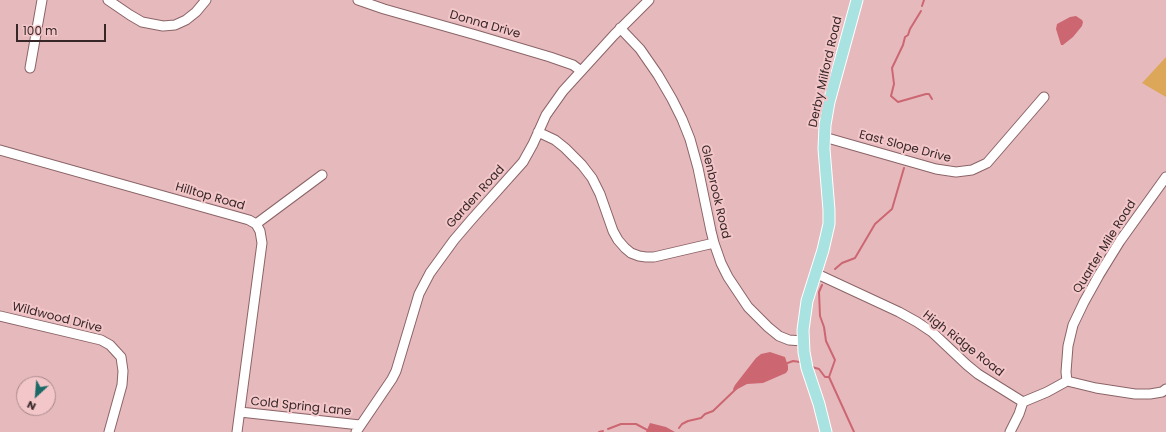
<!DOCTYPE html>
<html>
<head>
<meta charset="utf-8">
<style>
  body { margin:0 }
  #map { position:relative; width:1166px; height:432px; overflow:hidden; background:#e6babd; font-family:Poppins,sans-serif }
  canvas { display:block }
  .north { position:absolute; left:16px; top:376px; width:40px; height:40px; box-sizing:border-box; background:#f3c7c9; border:1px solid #a88789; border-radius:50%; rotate:206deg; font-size:11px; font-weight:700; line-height:16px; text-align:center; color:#372728 }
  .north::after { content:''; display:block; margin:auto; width:14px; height:18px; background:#1c6968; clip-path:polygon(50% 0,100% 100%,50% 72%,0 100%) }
  .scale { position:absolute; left:16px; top:24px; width:90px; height:18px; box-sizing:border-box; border:2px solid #372728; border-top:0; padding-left:5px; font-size:12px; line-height:14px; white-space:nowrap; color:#372728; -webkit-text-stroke:3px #f3c7c9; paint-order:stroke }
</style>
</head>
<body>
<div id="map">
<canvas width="1166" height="432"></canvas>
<div class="north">N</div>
<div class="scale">100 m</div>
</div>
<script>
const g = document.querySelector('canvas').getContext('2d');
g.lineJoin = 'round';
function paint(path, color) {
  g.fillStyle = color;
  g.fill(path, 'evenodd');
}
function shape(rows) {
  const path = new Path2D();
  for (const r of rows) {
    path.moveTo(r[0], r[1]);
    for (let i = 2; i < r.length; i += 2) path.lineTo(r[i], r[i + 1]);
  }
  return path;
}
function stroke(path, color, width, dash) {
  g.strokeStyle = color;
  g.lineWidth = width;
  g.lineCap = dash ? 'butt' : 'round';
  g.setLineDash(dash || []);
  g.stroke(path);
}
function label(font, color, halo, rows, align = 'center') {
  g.font = font + ' Poppins,sans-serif';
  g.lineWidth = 4;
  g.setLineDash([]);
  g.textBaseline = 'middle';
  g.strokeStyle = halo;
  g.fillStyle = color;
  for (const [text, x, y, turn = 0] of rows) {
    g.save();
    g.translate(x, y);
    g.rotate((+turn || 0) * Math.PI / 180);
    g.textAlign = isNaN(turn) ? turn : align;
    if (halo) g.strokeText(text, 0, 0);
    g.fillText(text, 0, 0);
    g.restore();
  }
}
paint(shape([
  [1166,57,1166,97,1142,83]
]), '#dda759');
paint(shape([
  [1076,16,1082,20,1083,22,1082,26,1073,37,1063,45,1061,45,1056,29,1057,24,1070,17],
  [770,352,785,357,788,366,788,370,786,373,763,383,747,384,734,391,733,389,735,385,756,358,761,354],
  [650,423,666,427,675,432,646,432]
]), '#cc6772');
stroke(shape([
  [922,6,924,0],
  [921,11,910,29,908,35,905,37,903,45,892,68,894,84,891,96,898,102,926,94,929,94,932,99],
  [835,269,842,263,855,258,875,224,892,209,904,168],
  [822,285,819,292,820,316,824,327,826,341,835,360,829,377],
  [785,364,793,361,800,362],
  [812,367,819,369,825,377,829,377,854,432],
  [679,428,682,424,688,421,701,418,705,414,713,411,737,388],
  [608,429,621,424,636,424,651,432],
  [599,432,603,431]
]), '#cc6772', 2);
const minor = shape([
  [108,0,130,15,142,22,163,26,175,25,186,20,196,12,206,0],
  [358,0,384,9,476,35,550,57,573,65,581,71],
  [620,28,640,49,658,75,672,99,682,119,690,139,698,168,711,231,714,243,721,263,728,277,748,307,768,327,779,336,789,340,803,341],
  [30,68,42,0],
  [538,132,555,140,565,148,582,165,592,178,600,194,613,231,618,240,625,248,631,253,639,256,646,257,654,257,714,243],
  [824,137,936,169,956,172,972,170,987,163,1044,97],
  [0,150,249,220,256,224,260,231,262,243,237,432],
  [256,224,322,175],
  [815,273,899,312,917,322,932,332,967,365,978,374,1023,402,1047,392,1067,381,1096,388,1135,394,1150,394,1162,392,1166,389],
  [0,316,101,340,110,345,121,357,123,371,122,385,109,432],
  [1067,381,1066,372,1068,346,1073,325,1084,302,1099,275,1120,241,1166,177],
  [240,412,360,425],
  [356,432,392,379,396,371,419,294,430,273,454,240,472,219,523,162,533,144,546,115,563,91,614,35,649,0],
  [1010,432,1019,414,1023,402]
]);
const major = shape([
  [826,432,819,404,807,368,804,352,803,330,807,301,823,250,829,224,829,210,824,149,825,125,829,102,857,0]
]);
stroke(minor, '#8b6467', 11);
stroke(major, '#fff', 13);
stroke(minor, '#fff', 9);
stroke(major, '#a8e3e2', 11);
label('12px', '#372728', '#f3c7c9', [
  ["Donna Drive",485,25,16],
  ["Derby Milford Road",826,72,-77],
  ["East Slope Drive",905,147,15],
  ["Glenbrook Road",715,192,77],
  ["Hilltop Road",210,197,16],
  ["Garden Road",476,197,-48],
  ["Quarter Mile Road",1105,247,-58],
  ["Wildwood Drive",57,318,14],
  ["High Ridge Road",963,344,38],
  ["Cold Spring Lane",301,407,6]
]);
</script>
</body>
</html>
